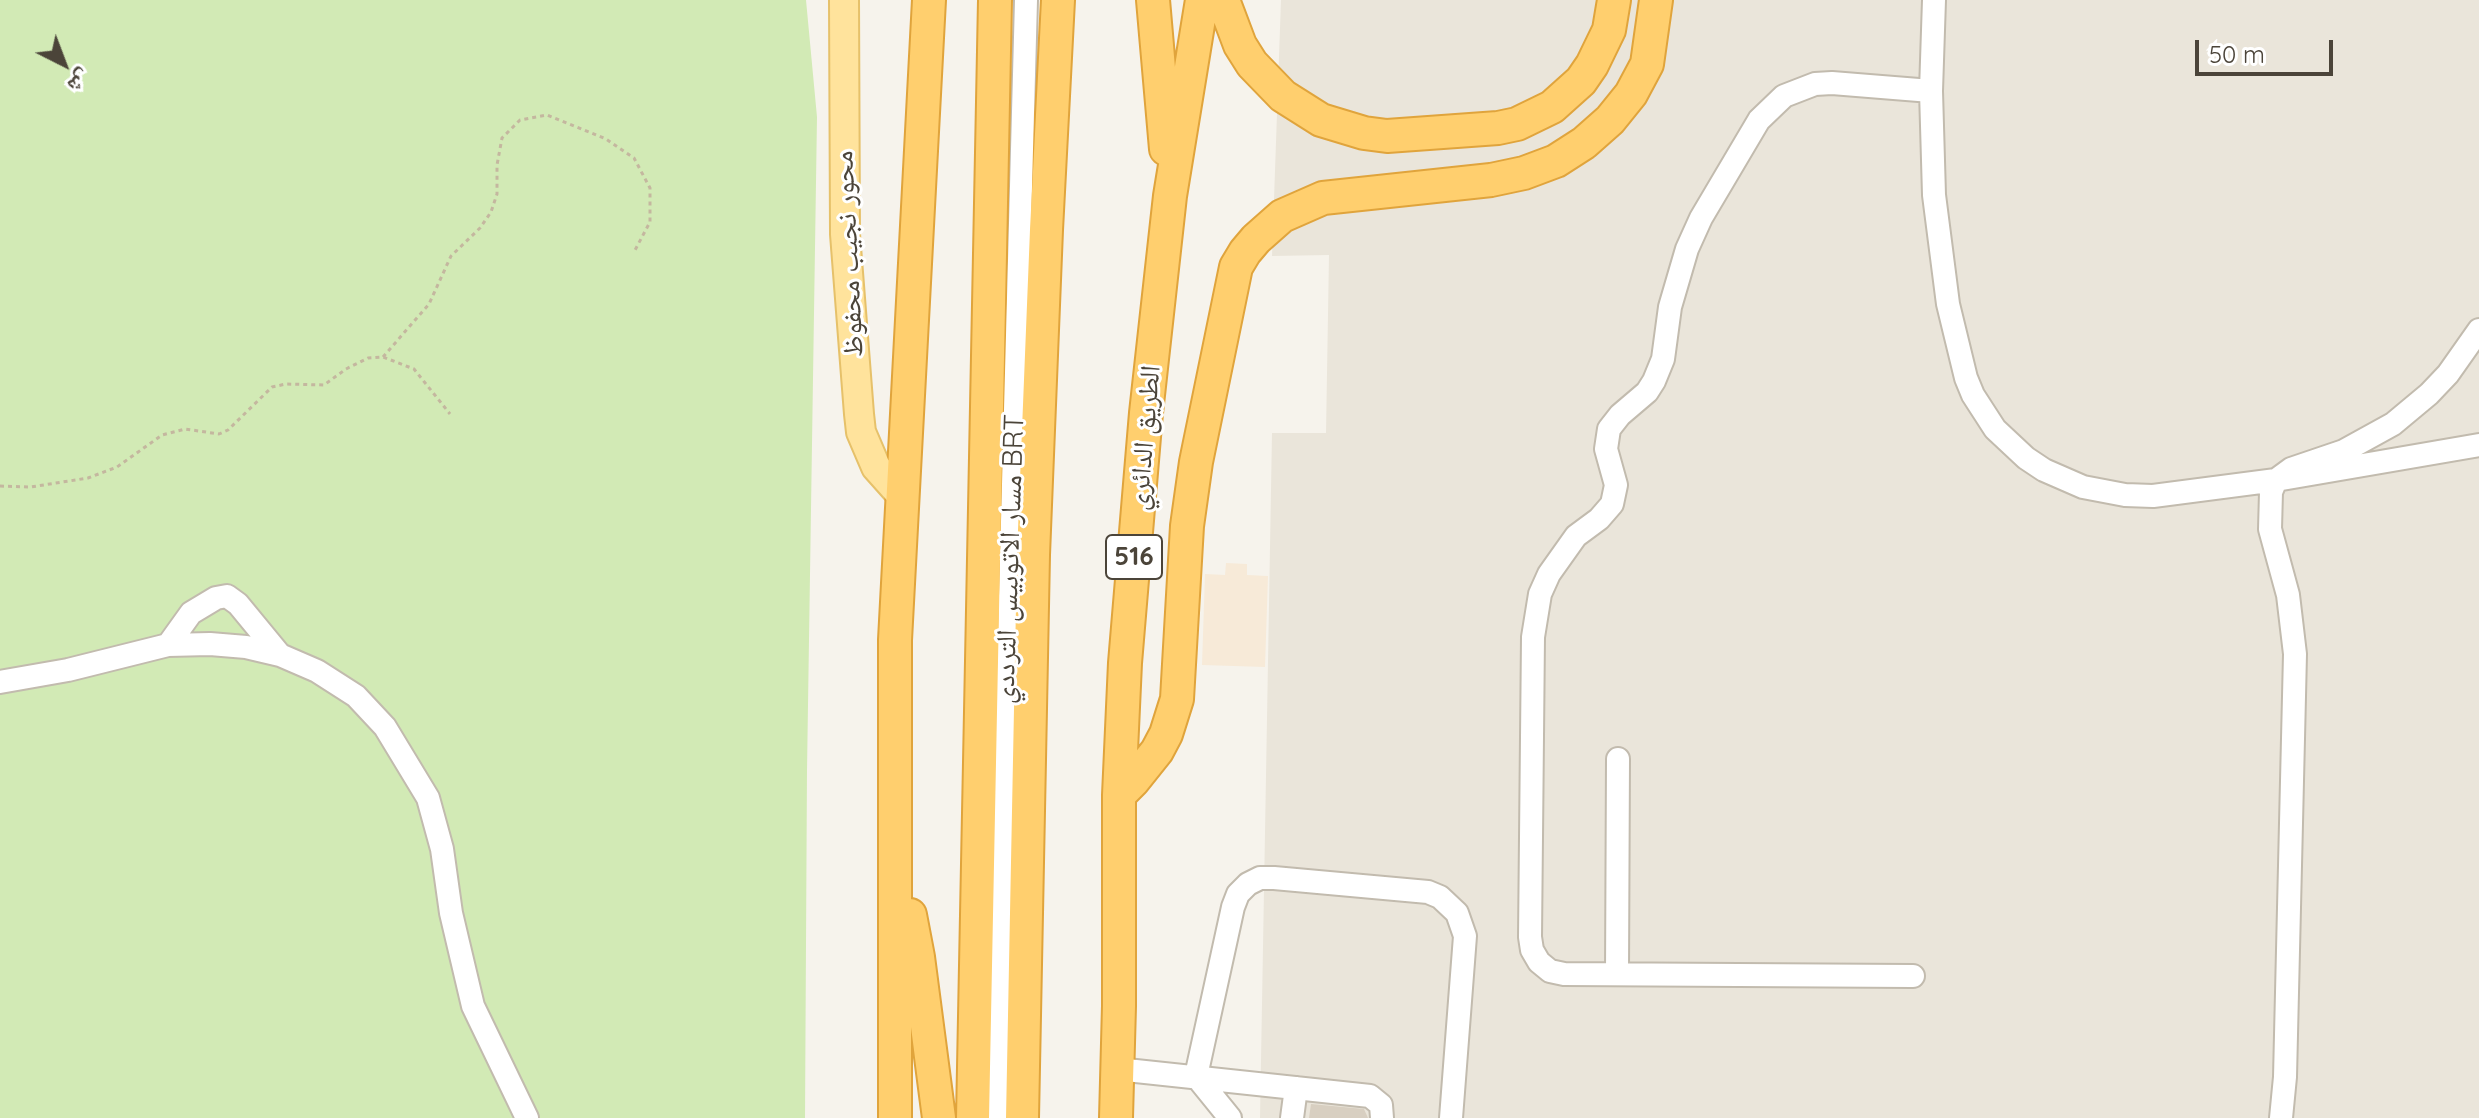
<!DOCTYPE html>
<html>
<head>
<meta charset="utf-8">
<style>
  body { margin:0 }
  #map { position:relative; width:2479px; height:1118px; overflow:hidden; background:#f6f3ec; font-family:Quicksand,"Noto Naskh Arabic",sans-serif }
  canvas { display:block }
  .north { position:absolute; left:24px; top:24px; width:80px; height:80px; -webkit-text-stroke:6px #fff; paint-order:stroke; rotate:138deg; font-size:22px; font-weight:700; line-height:32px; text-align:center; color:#4b4439 }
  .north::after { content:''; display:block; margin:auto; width:28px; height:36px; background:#4b4439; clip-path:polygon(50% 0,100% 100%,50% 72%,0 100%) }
  .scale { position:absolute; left:2195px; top:40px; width:138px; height:36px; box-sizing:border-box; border:4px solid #4b4439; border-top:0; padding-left:10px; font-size:24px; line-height:28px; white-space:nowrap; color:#4b4439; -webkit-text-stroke:6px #fff; paint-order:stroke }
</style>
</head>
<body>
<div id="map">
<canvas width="2479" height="1118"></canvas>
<div class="north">ش</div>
<div class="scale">50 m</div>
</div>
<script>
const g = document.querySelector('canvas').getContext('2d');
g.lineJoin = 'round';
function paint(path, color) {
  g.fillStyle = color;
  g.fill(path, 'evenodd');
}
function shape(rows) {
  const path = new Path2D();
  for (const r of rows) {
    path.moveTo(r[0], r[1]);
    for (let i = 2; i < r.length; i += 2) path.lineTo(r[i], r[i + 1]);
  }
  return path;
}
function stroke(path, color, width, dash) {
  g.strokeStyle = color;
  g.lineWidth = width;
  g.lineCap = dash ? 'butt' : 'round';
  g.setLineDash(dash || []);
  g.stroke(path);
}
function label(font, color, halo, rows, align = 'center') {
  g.font = font + ' Quicksand,"Noto Naskh Arabic",sans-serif';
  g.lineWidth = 6;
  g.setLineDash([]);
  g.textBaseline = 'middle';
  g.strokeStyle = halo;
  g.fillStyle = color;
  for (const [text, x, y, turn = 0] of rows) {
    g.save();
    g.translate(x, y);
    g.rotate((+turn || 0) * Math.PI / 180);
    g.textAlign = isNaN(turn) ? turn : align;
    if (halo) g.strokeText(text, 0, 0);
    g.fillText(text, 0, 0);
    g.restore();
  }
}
paint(shape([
  [1281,0,2479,0,2479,1118,1260,1118,1272,433,1326,433,1329,255,1272,256]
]), '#eae5da');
paint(shape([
  [1226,563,1247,564,1247,575,1268,576,1265,667,1202,665,1205,574,1225,575]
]), '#f7ead8');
paint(shape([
  [0,0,806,0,817,117,807,770,805,1118,0,1118]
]), '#d2eab5');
paint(shape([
  [1311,1104,1364,1109,1368,1118,1309,1118]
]), '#d8cfc1');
const minor = shape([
  [1934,0,1931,91,1934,195,1948,304,1966,378,1973,395,1995,429,2026,458,2044,470,2083,487,2125,495,2153,496,2276,480,2479,445],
  [168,645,191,613,216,598,227,596,238,604,280,655],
  [0,682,68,670,168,645,210,644,246,647,280,655,317,671,356,696,385,727,428,798,442,849,451,913,473,1006,527,1118],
  [1617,973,1618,759],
  [1913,976,1564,974,1550,971,1539,962,1532,950,1530,937,1533,637,1540,594,1549,574,1576,536,1599,519,1612,504,1616,485,1606,449,1609,429,1620,415,1647,392,1654,381,1663,359,1670,307,1687,249,1701,218,1759,120,1784,96,1815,84,1832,83,1931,91],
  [1117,1069,1370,1096,1381,1105,1382,1118],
  [1196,1076,1233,907,1238,894,1248,884,1260,878,1274,878,1428,892,1440,897,1457,913,1465,936,1451,1118],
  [1196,1076,1230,1118],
  [996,1118,1026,0],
  [1292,1118,1296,1088],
  [2281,1118,2285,1077,2295,654,2288,595,2270,529,2271,492,2276,480,2291,469,2344,451,2393,424,2429,394,2448,374,2479,330]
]);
const major = shape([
  [844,0,845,234,859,414,861,432,876,467,901,495]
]);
const highway = shape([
  [1153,0,1166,149],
  [1223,0,1240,45,1252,64,1283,96,1321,120,1364,133,1387,136,1498,128,1517,124,1552,107,1581,81,1592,65,1609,30,1614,0],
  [1119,795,1133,781,1157,751,1166,734,1177,699,1187,526,1196,462,1236,267,1245,252,1256,239,1282,216,1323,198,1491,180,1524,173,1556,161,1584,143,1610,120,1631,94,1647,64,1656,0],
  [910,915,918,957,939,1118],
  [895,1118,895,640,929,0],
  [973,1118,995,0],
  [1022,1118,1033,555,1046,230,1058,0],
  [1116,1118,1119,1006,1119,795,1125,663,1146,413,1170,196,1202,0]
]);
stroke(minor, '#c2bbae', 26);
stroke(major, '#e6c16a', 32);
stroke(highway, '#e0a43c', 36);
stroke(shape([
  [383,357,429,304,451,256,480,228,491,212,497,194,497,165,502,138,520,120,547,115,606,139,634,158,650,188,650,222,634,252],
  [0,486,31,487,88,478,117,467,162,435,185,429,219,434,228,430,272,387,286,384,324,385,346,369,368,358,383,357,414,369,450,414]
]), '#c4b79f', 3, [4, 4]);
stroke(minor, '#fff', 22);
stroke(major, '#ffe39c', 28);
stroke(highway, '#ffcf6e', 32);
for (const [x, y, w] of [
  [1134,557,56]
]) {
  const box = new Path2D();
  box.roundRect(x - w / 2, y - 22, w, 44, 6);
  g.fillStyle = '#fff';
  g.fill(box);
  stroke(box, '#4b4439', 2);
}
label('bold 26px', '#4b4439', null, [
  ["516",1134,557]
]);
label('28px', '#4b4439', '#fff', [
  ["محور نجيب محفوظ",849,254,-93],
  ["الطريق الدائري",1145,438,-85],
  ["مسار الاتوبيس الترددي BRT",1010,559,-88]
]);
</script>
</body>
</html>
